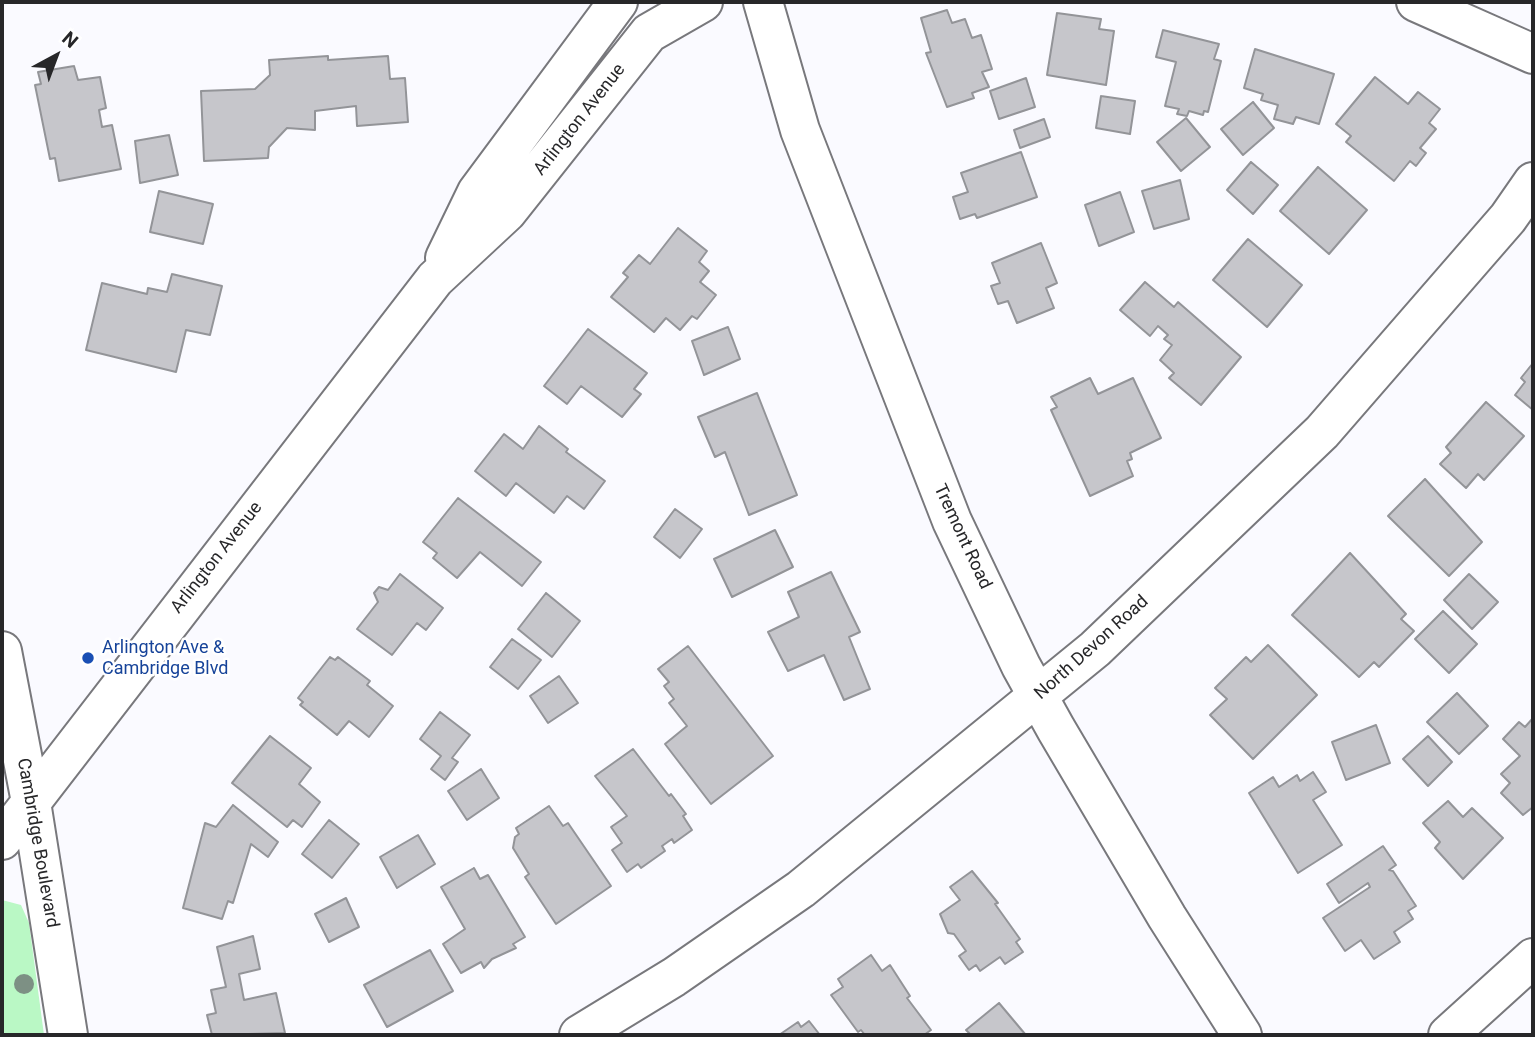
<!DOCTYPE html>
<html>
<head>
<meta charset="utf-8">
<style>
  body { margin:0 }
  #map { position:relative; width:1535px; height:1037px; overflow:hidden; background:#fafaff; font-family:Roboto,sans-serif }
  canvas { display:block }
  .frame { position:absolute; inset:0; border:4px solid #272729; pointer-events:none }
  .north { position:absolute; left:21px; top:21px; width:70px; height:70px; -webkit-text-stroke:5px #fff; paint-order:stroke; rotate:41deg; font-size:19px; font-weight:700; line-height:28px; text-align:center; color:#272729 }
  .north::after { content:''; display:block; margin:auto; width:24px; height:32px; background:#272729; clip-path:polygon(50% 0,100% 100%,50% 72%,0 100%) }
</style>
</head>
<body>
<div id="map">
<canvas width="1535" height="1037"></canvas>
<div class="frame"></div>
<div class="north">N</div>
</div>
<script>
const g = document.querySelector('canvas').getContext('2d');
g.lineJoin = 'round';
function paint(path, color) {
  g.fillStyle = color;
  g.fill(path, 'evenodd');
}
function shape(rows) {
  const path = new Path2D();
  for (const r of rows) {
    path.moveTo(r[0], r[1]);
    for (let i = 2; i < r.length; i += 2) path.lineTo(r[i], r[i + 1]);
  }
  return path;
}
function stroke(path, color, width, dash) {
  g.strokeStyle = color;
  g.lineWidth = width;
  g.lineCap = dash ? 'butt' : 'round';
  g.setLineDash(dash || []);
  g.stroke(path);
}
function label(font, color, halo, rows, align = 'center') {
  g.font = font + ' Roboto,sans-serif';
  g.lineWidth = 5;
  g.setLineDash([]);
  g.textBaseline = 'middle';
  g.strokeStyle = halo;
  g.fillStyle = color;
  for (const [text, x, y, turn = 0] of rows) {
    g.save();
    g.translate(x, y);
    g.rotate((+turn || 0) * Math.PI / 180);
    g.textAlign = isNaN(turn) ? turn : align;
    if (halo) g.strokeText(text, 0, 0);
    g.fillText(text, 0, 0);
    g.restore();
  }
}
paint(shape([
  [2,900,21,905,29,923,44,1035,2,1035]
]), '#baf8c5');
const building = shape([
  [947,10,952,23,965,19,972,38,981,35,992,69,982,72,989,87,972,93,974,98,947,107,926,53,931,52,921,18,947,10],
  [1057,13,1101,19,1099,29,1114,31,1106,85,1047,75,1057,13],
  [1163,30,1219,44,1214,59,1221,61,1208,112,1204,111,1203,115,1189,111,1187,116,1177,114,1179,109,1165,106,1176,62,1156,57,1163,30],
  [1255,49,1334,74,1319,124,1296,117,1293,124,1274,119,1278,105,1261,100,1263,94,1244,88,1255,49],
  [328,56,328,60,388,56,390,79,405,78,408,122,357,126,356,106,315,111,315,130,287,128,269,147,268,158,204,161,201,91,255,89,270,75,269,60,328,56],
  [74,66,78,80,100,77,106,108,99,110,102,127,112,125,121,169,59,181,55,158,50,159,35,85,41,84,38,72,74,66],
  [1375,77,1408,104,1418,92,1440,109,1429,123,1436,129,1420,148,1426,153,1416,166,1410,161,1394,181,1346,142,1351,136,1336,124,1375,77],
  [1026,78,1035,107,999,119,990,91,1026,78],
  [1101,96,1135,101,1130,134,1096,128,1101,96],
  [1253,102,1274,128,1243,155,1221,129,1253,102],
  [1186,118,1210,147,1181,171,1157,142,1186,118],
  [1044,119,1050,137,1020,148,1014,130,1044,119],
  [169,135,178,175,140,183,135,141,169,135],
  [1021,152,1037,197,977,218,975,214,960,219,953,197,968,192,961,173,1021,152],
  [1251,162,1278,185,1253,214,1227,190,1251,162],
  [1318,167,1367,210,1329,254,1280,211,1318,167],
  [1180,180,1189,219,1154,229,1142,191,1180,180],
  [159,191,213,204,203,244,150,232,159,191],
  [1120,192,1134,232,1099,246,1085,205,1120,192],
  [678,228,707,251,699,262,709,271,700,282,716,295,697,319,692,316,680,330,666,318,654,332,611,297,628,277,623,273,639,255,650,264,678,228],
  [1248,239,1302,285,1267,327,1213,280,1248,239],
  [1041,243,1057,283,1046,288,1054,308,1017,323,1008,301,998,304,991,286,1000,283,992,263,1041,243],
  [172,274,222,286,210,335,186,330,176,372,86,350,102,283,147,294,148,288,167,292,172,274],
  [1145,282,1174,307,1178,302,1241,357,1201,405,1169,378,1174,373,1160,360,1172,345,1164,339,1168,335,1158,326,1150,336,1120,310,1145,282],
  [728,327,740,359,704,375,692,341,728,327],
  [588,329,647,373,634,389,641,394,622,417,581,386,567,404,544,386,588,329],
  [1533,363,1533,410,1515,395,1525,382,1521,378,1533,363],
  [1090,378,1098,394,1133,378,1161,438,1130,453,1132,459,1127,461,1133,476,1090,496,1051,410,1057,407,1051,397,1090,378],
  [757,393,797,495,749,515,725,452,715,457,698,417,757,393],
  [1486,402,1524,436,1484,480,1478,474,1466,488,1440,464,1451,453,1446,447,1486,402],
  [539,426,568,449,566,452,605,481,584,509,567,496,554,513,516,483,506,496,475,471,504,434,523,449,539,426],
  [1425,479,1482,542,1449,576,1388,516,1425,479],
  [458,498,541,562,522,586,480,552,457,578,433,558,437,553,423,542,458,498],
  [675,509,702,529,680,558,654,537,675,509],
  [775,530,793,567,732,597,714,559,775,530],
  [1350,553,1406,614,1401,619,1414,631,1379,667,1374,662,1359,677,1292,615,1350,553],
  [831,572,860,632,849,637,870,689,844,700,824,655,788,671,768,632,799,617,788,592,831,572],
  [400,574,443,608,426,630,417,623,392,655,357,629,378,602,374,593,379,587,388,590,400,574],
  [1469,574,1498,602,1472,629,1444,600,1469,574],
  [546,593,580,621,552,657,518,629,546,593],
  [1443,611,1477,644,1449,673,1415,639,1443,611],
  [512,639,541,660,518,689,490,667,512,639],
  [1268,645,1317,695,1253,759,1210,715,1227,699,1215,688,1246,657,1251,662,1268,645],
  [688,646,773,756,711,804,665,744,687,726,669,703,674,699,664,686,669,682,658,669,688,646],
  [330,657,335,660,338,657,370,681,367,685,393,706,369,737,349,721,337,735,300,705,303,702,298,698,330,657],
  [559,676,578,703,548,723,530,696,559,676],
  [1457,693,1488,726,1459,754,1427,722,1457,693],
  [440,712,470,735,452,758,458,762,445,780,431,769,441,756,420,739,440,712],
  [1533,718,1533,807,1523,815,1501,793,1510,783,1501,774,1520,756,1503,739,1519,722,1525,727,1533,718],
  [1376,725,1390,763,1346,780,1332,742,1376,725],
  [270,736,311,768,299,784,320,802,302,827,293,820,287,827,232,783,270,736],
  [1428,736,1452,762,1428,786,1403,759,1428,736],
  [633,749,669,796,671,794,686,814,683,816,692,830,674,843,672,839,662,846,665,851,641,868,638,864,627,872,612,850,622,843,611,827,627,816,595,776,633,749],
  [481,769,499,798,467,820,448,791,481,769],
  [1313,772,1326,792,1313,800,1342,845,1298,873,1249,793,1273,777,1279,787,1297,775,1300,781,1313,772],
  [1448,801,1463,817,1472,808,1503,838,1463,879,1435,848,1440,842,1423,823,1448,801],
  [233,805,278,842,268,857,251,844,233,903,228,901,222,919,183,908,205,823,216,827,233,805],
  [549,806,563,826,568,823,611,886,556,924,525,877,529,874,513,848,515,837,519,834,516,828,549,806],
  [329,820,359,844,332,878,302,854,329,820],
  [418,835,435,864,397,888,380,857,418,835],
  [1383,846,1396,865,1389,870,1393,871,1416,906,1408,911,1413,919,1394,932,1400,942,1374,959,1361,940,1345,951,1323,918,1370,887,1368,883,1339,903,1327,884,1383,846],
  [474,868,480,879,488,875,525,937,513,944,516,948,492,959,484,968,481,962,461,973,443,944,465,929,441,887,474,868],
  [972,871,998,903,995,904,1020,939,1016,942,1023,952,1005,964,1000,957,980,971,976,965,969,970,959,956,966,951,954,934,948,933,940,914,960,900,950,887,972,871],
  [346,898,359,927,329,942,315,914,346,898],
  [253,936,260,969,239,974,244,1000,276,993,285,1033,212,1035,207,1015,216,1013,211,990,226,987,217,947,253,936],
  [430,950,453,991,387,1027,364,985,430,950],
  [871,955,882,971,890,965,910,996,907,998,931,1030,924,1035,865,1035,861,1030,858,1032,831,995,843,987,838,979,871,955],
  [999,1003,1025,1034,971,1035,966,1030,999,1003],
  [809,1021,820,1035,779,1035,798,1022,801,1027,809,1021]
]);
paint(building, '#c6c6cb');
stroke(building, '#939498', 2);
const minor = shape([
  [763,2,800,130,952,521,1021,666,1056,729,1167,917,1242,1035],
  [1416,2,1533,54],
  [445,258,477,192,618,2],
  [2,651,31,802,68,1035],
  [2,840,435,279,507,212,649,33,703,2],
  [579,1035,674,977,801,889,1095,649,1322,432,1508,218,1533,182],
  [1448,1035,1533,958]
]);
stroke(minor, '#78787c', 42);
stroke(minor, '#fff', 38);
g.fillStyle = '#7d9084';
for (const [x, y] of [
  [24,984]
]) {
  g.beginPath();
  g.arc(x, y, 10, 0, 2 * Math.PI);
  g.fill();
}
for (const [x, y, r, color] of [
  [88,658,7,"#1a4fb4"]
]) {
  const dot = new Path2D();
  dot.arc(x, y, r, 0, 2 * Math.PI);
  g.fillStyle = color;
  g.fill(dot);
  stroke(dot, '#fff', 2.5);
}
label('18px', '#272729', '#fff', [
  ["Arlington Avenue",580,120,-52],
  ["Tremont Road",962,537,65],
  ["Arlington Avenue",217,558,-52],
  ["North Devon Road",1092,648,-42],
  ["Cambridge Boulevard",37,843,80]
]);
label('18px', '#164399', '#fff', [
  ["Arlington Ave &",102,648],
  ["Cambridge Blvd",102,669]
], 'left');
</script>
</body>
</html>
